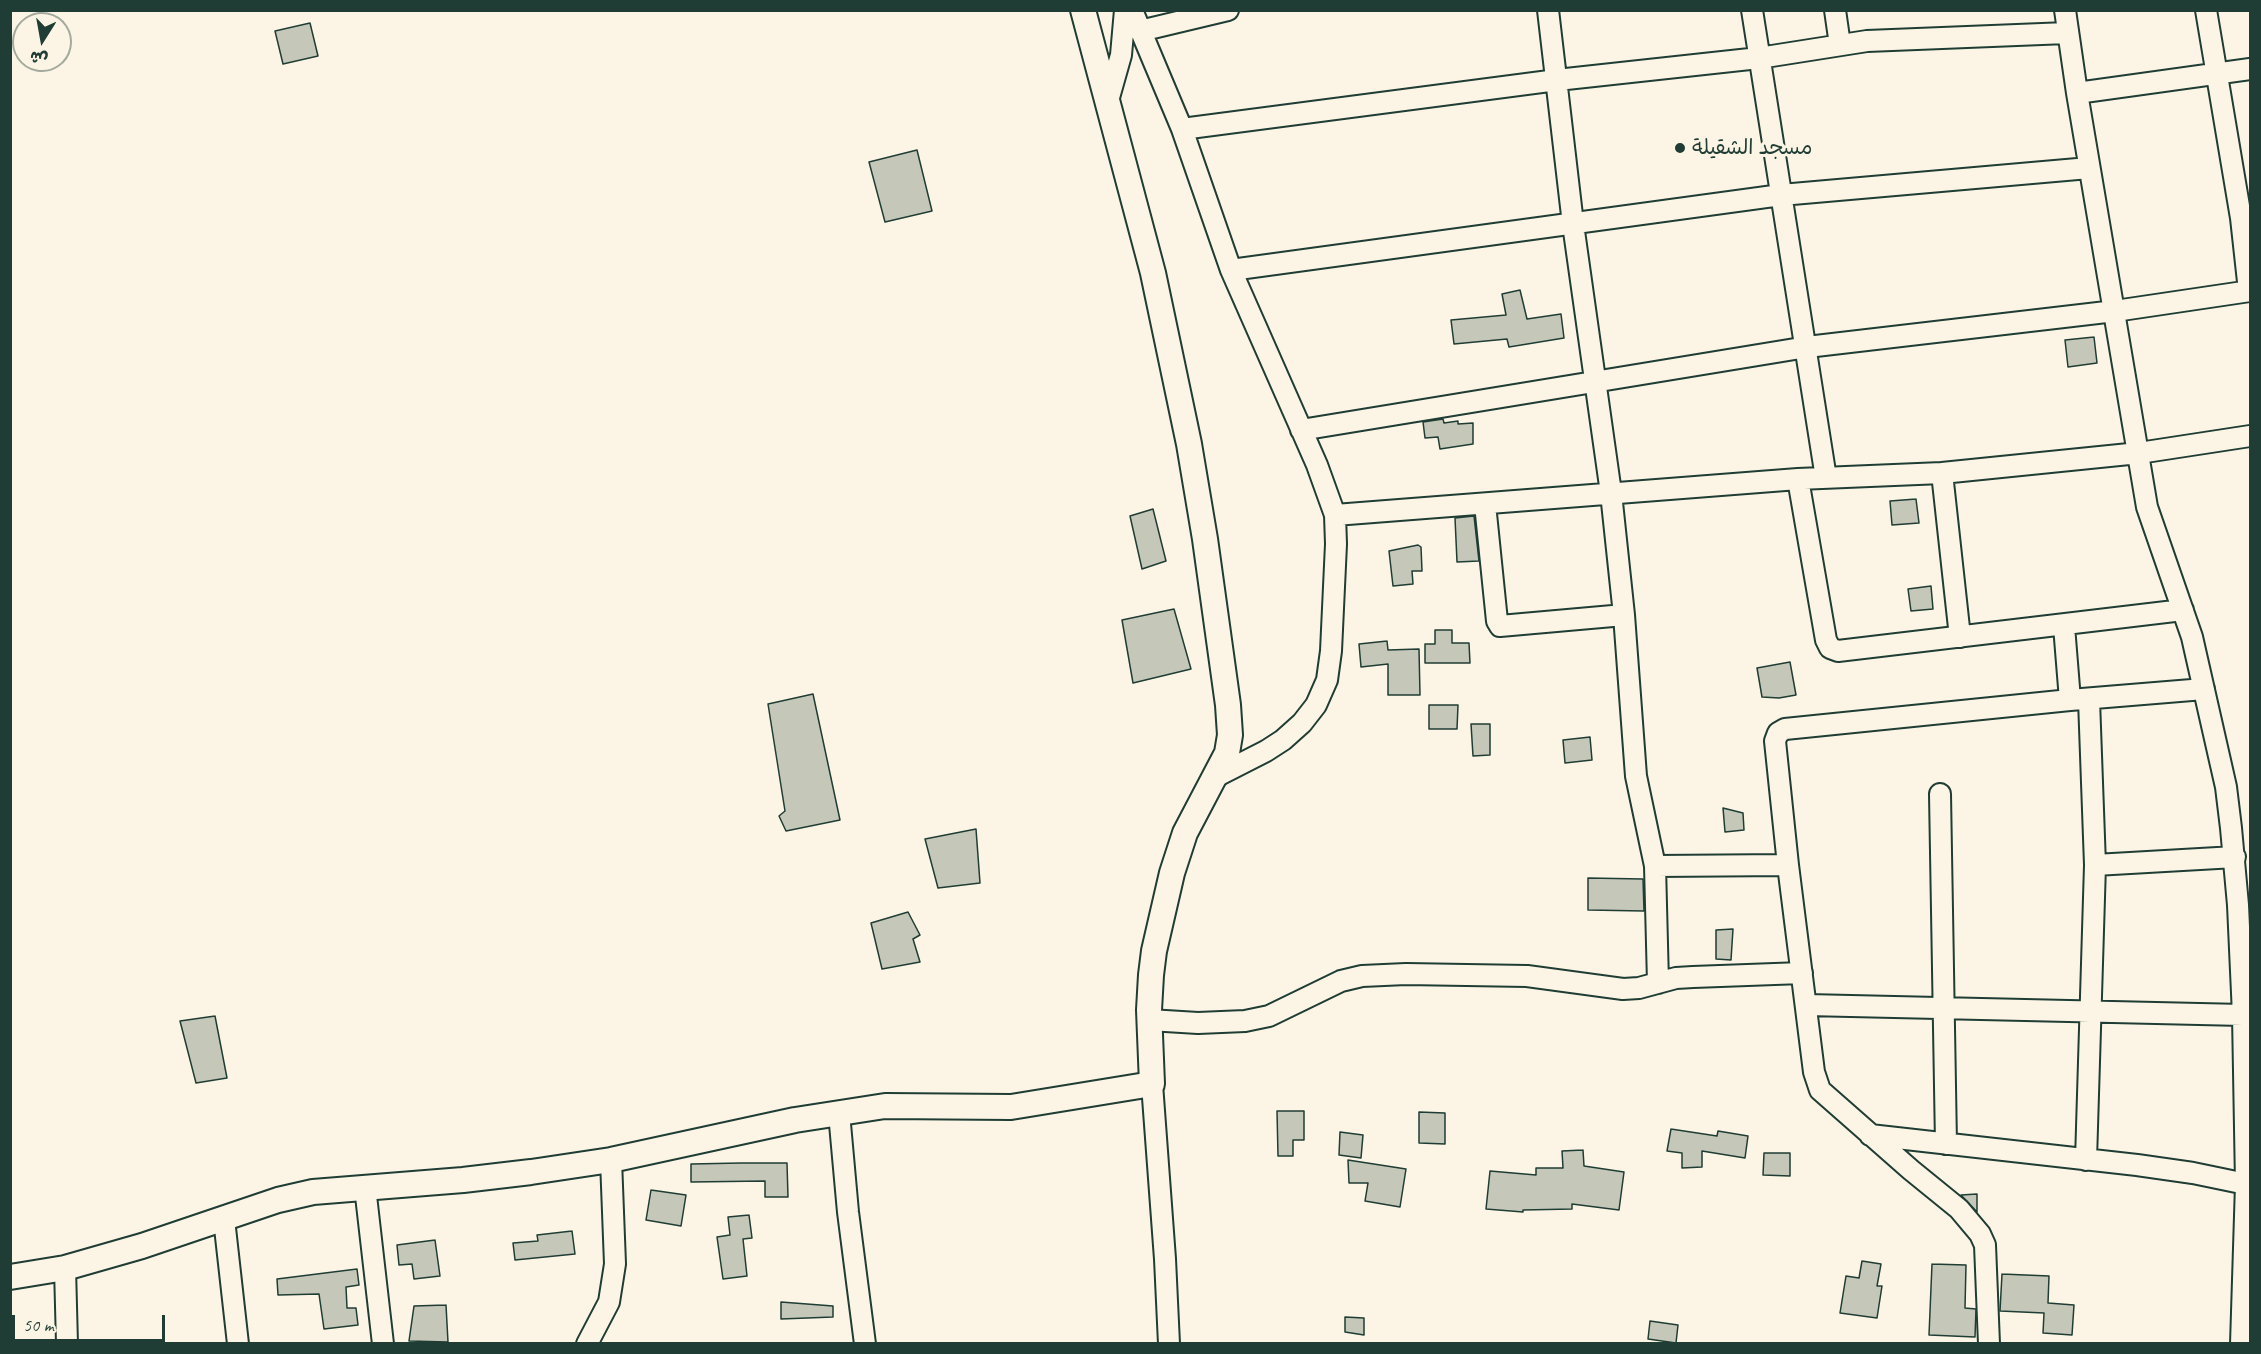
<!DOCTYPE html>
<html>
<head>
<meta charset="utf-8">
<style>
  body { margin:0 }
  #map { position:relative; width:2261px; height:1354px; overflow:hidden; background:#fcf5e5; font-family:Caveat,"Playpen Sans Arabic",sans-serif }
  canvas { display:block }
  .frame { position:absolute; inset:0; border:12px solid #1f3d34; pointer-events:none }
  .north { position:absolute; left:12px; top:12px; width:60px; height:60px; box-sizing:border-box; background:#fcf5e5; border:2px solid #a4ab9e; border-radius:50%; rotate:191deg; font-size:16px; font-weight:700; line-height:24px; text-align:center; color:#1f3d34 }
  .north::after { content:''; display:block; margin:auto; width:21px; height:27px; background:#1f3d34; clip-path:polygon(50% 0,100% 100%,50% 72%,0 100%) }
  .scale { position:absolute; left:12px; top:1315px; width:153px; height:27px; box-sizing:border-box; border:3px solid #1f3d34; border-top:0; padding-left:8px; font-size:18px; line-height:21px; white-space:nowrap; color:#1f3d34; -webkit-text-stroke:4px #fcf5e5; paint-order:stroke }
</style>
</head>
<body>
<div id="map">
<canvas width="2261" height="1354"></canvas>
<div class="frame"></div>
<div class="north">ش</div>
<div class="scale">50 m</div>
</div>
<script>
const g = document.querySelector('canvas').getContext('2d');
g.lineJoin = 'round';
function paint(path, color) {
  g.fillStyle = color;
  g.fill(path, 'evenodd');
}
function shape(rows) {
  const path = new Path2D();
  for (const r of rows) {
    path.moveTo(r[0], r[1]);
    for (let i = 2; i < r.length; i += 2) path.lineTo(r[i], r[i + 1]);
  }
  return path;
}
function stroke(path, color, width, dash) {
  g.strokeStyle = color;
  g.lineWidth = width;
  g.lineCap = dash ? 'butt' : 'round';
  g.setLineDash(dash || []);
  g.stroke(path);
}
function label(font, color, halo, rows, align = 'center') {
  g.font = font + ' Caveat,"Playpen Sans Arabic",sans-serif';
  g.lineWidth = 6;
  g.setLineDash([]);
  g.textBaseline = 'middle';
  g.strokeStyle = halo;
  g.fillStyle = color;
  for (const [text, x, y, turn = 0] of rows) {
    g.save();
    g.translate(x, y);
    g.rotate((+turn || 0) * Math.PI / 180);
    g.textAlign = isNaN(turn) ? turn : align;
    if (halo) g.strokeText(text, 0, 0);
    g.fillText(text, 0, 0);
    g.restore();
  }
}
const building = shape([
  [310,23,318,56,283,64,275,31,310,23],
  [917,150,932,211,885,222,869,162,917,150],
  [1520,290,1527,319,1561,314,1564,338,1509,347,1507,339,1454,344,1451,320,1506,315,1502,294,1520,290],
  [2094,337,2097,363,2068,367,2065,340,2094,337],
  [1443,419,1444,423,1458,421,1458,424,1473,423,1473,444,1440,449,1438,437,1425,438,1423,422,1443,419],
  [1916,499,1919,523,1892,525,1890,501,1916,499],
  [1153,509,1166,561,1142,569,1130,516,1153,509],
  [1474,516,1479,561,1457,562,1455,518,1474,516],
  [1418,545,1421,547,1422,571,1412,571,1413,584,1393,586,1389,551,1418,545],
  [1931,586,1933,609,1911,611,1908,589,1931,586],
  [1174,609,1191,669,1133,683,1122,620,1174,609],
  [1435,630,1452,630,1452,643,1469,643,1470,663,1425,663,1425,644,1435,644,1435,630],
  [1387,641,1388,650,1419,649,1420,695,1388,695,1388,664,1361,667,1359,644,1387,641],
  [1790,662,1796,695,1779,698,1762,697,1757,668,1790,662],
  [813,694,840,820,786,831,779,816,785,811,768,704,813,694],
  [1429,705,1458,705,1457,729,1429,729,1429,705],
  [1471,724,1490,724,1490,755,1473,756,1471,724],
  [1590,737,1592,760,1565,763,1563,740,1590,737],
  [1723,808,1743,813,1744,830,1725,832,1723,808],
  [976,829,980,883,938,888,925,839,976,829],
  [1588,878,1643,879,1644,911,1588,910,1588,878],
  [908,912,920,935,913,939,920,962,882,969,871,923,908,912],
  [1733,929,1731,960,1716,959,1716,930,1733,929],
  [215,1016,227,1078,196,1083,180,1021,215,1016],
  [1277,1111,1304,1111,1304,1140,1293,1140,1293,1156,1278,1156,1277,1111],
  [1419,1112,1445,1113,1445,1144,1419,1143,1419,1112],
  [1671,1129,1717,1136,1718,1131,1748,1136,1745,1158,1702,1151,1702,1167,1682,1168,1682,1153,1667,1151,1671,1129],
  [1340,1132,1363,1135,1361,1158,1339,1155,1340,1132],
  [1583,1150,1584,1166,1624,1172,1619,1210,1572,1204,1572,1209,1523,1210,1523,1212,1486,1209,1490,1171,1536,1175,1536,1168,1563,1168,1562,1151,1583,1150],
  [1764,1153,1790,1153,1790,1176,1763,1175,1764,1153],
  [1348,1160,1406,1169,1400,1207,1365,1201,1368,1183,1349,1183,1348,1160],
  [741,1163,787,1163,788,1197,765,1197,765,1181,691,1182,691,1164,741,1163],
  [651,1190,686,1195,681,1226,646,1220,651,1190],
  [1977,1194,1977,1212,1961,1195,1977,1194],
  [749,1215,752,1238,743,1239,747,1276,723,1279,717,1237,730,1235,728,1217,749,1215],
  [572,1231,575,1254,515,1260,513,1243,538,1241,537,1235,572,1231],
  [435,1240,440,1276,414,1279,412,1264,399,1265,397,1245,435,1240],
  [1862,1261,1881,1264,1877,1286,1882,1286,1877,1318,1840,1313,1846,1276,1859,1278,1862,1261],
  [1932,1264,1966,1265,1965,1308,1976,1309,1975,1337,1929,1335,1932,1264],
  [357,1269,359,1285,346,1287,347,1308,356,1308,358,1325,324,1329,319,1294,278,1295,277,1279,357,1269],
  [2002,1274,2049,1276,2048,1303,2074,1305,2072,1335,2043,1333,2044,1313,2000,1311,2002,1274],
  [781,1302,833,1306,833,1317,781,1319,781,1302],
  [446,1305,448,1342,409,1341,414,1306,446,1305],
  [1345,1317,1364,1318,1364,1335,1345,1332,1345,1317],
  [1650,1321,1678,1325,1676,1343,1648,1339,1650,1321]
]);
paint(building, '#c5c7b9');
stroke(building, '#1f3d34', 1.5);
const minor = shape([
  [1132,10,1182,129,1231,270,1317,465,1335,515,1336,544,1331,651,1327,680,1316,705,1302,723,1283,740,1266,751,1215,777],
  [1548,10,1573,224,1611,493,1624,615,1636,776,1655,866,1658,983],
  [1752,10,1826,478],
  [1835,10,1840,45],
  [2065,10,2077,93,2147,507,2192,637,2226,787,2231,828,2238,905,2243,1015,2246,1184,2241,1344],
  [2206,10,2241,218,2249,291],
  [1140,31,1228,10],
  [2077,93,2250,69],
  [1108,101,1121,55,1125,10],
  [1182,129,1557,80,1759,58,1867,41,2067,33],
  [1231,270,1781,195,2089,168],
  [1301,430,1807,347,2115,311,2250,291],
  [1942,473,1960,637],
  [1798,479,1826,640,1830,648,1838,651,2183,610],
  [1485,504,1497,621,1500,626,1624,615],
  [1335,515,1798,479,1942,473,2139,453,2250,436],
  [2064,626,2070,700],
  [1940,794,1946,1144],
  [2095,865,2235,857],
  [1655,866,1788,865],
  [1807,1005,2243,1015],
  [1149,1020,1198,1023,1245,1021,1269,1016,1341,981,1362,976,1406,974,1527,976,1623,989,1639,988,1676,978,1693,977,1802,973],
  [1152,1084,1165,1259,1169,1344],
  [839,1113,848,1212,865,1344],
  [1870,1135,2137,1165,2193,1173,2246,1184],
  [2086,1160,2095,865,2089,700],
  [365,1187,383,1344],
  [224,1219,238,1344],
  [65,1268,67,1344],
  [587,1344,609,1302,615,1264,611,1160],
  [1989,1344,1985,1245,1980,1234,1959,1209,1911,1170,1820,1090,1814,1072,1788,865,1775,741,1778,733,1785,729,2070,700,2204,689]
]);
const tertiary = shape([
  [10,1277,65,1268,142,1246,278,1200,313,1192,463,1180,531,1172,611,1160,795,1120,885,1106,1011,1107,1152,1084,1149,1010,1151,975,1154,951,1172,873,1185,833,1227,753,1230,735,1228,705,1205,539,1189,444,1153,273,1083,10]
]);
stroke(minor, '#1f3d34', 24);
stroke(tertiary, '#1f3d34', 28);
stroke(minor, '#fcf5e5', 20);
stroke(tertiary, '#fcf5e5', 24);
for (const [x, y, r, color] of [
  [1680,148,6,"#1f3d34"]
]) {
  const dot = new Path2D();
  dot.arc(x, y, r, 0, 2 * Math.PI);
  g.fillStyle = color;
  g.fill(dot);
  stroke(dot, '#fcf5e5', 2);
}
label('21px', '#1f3d34', '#fcf5e5', [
  ["مسجد الشقيلة",1692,148]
], 'left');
</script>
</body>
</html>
